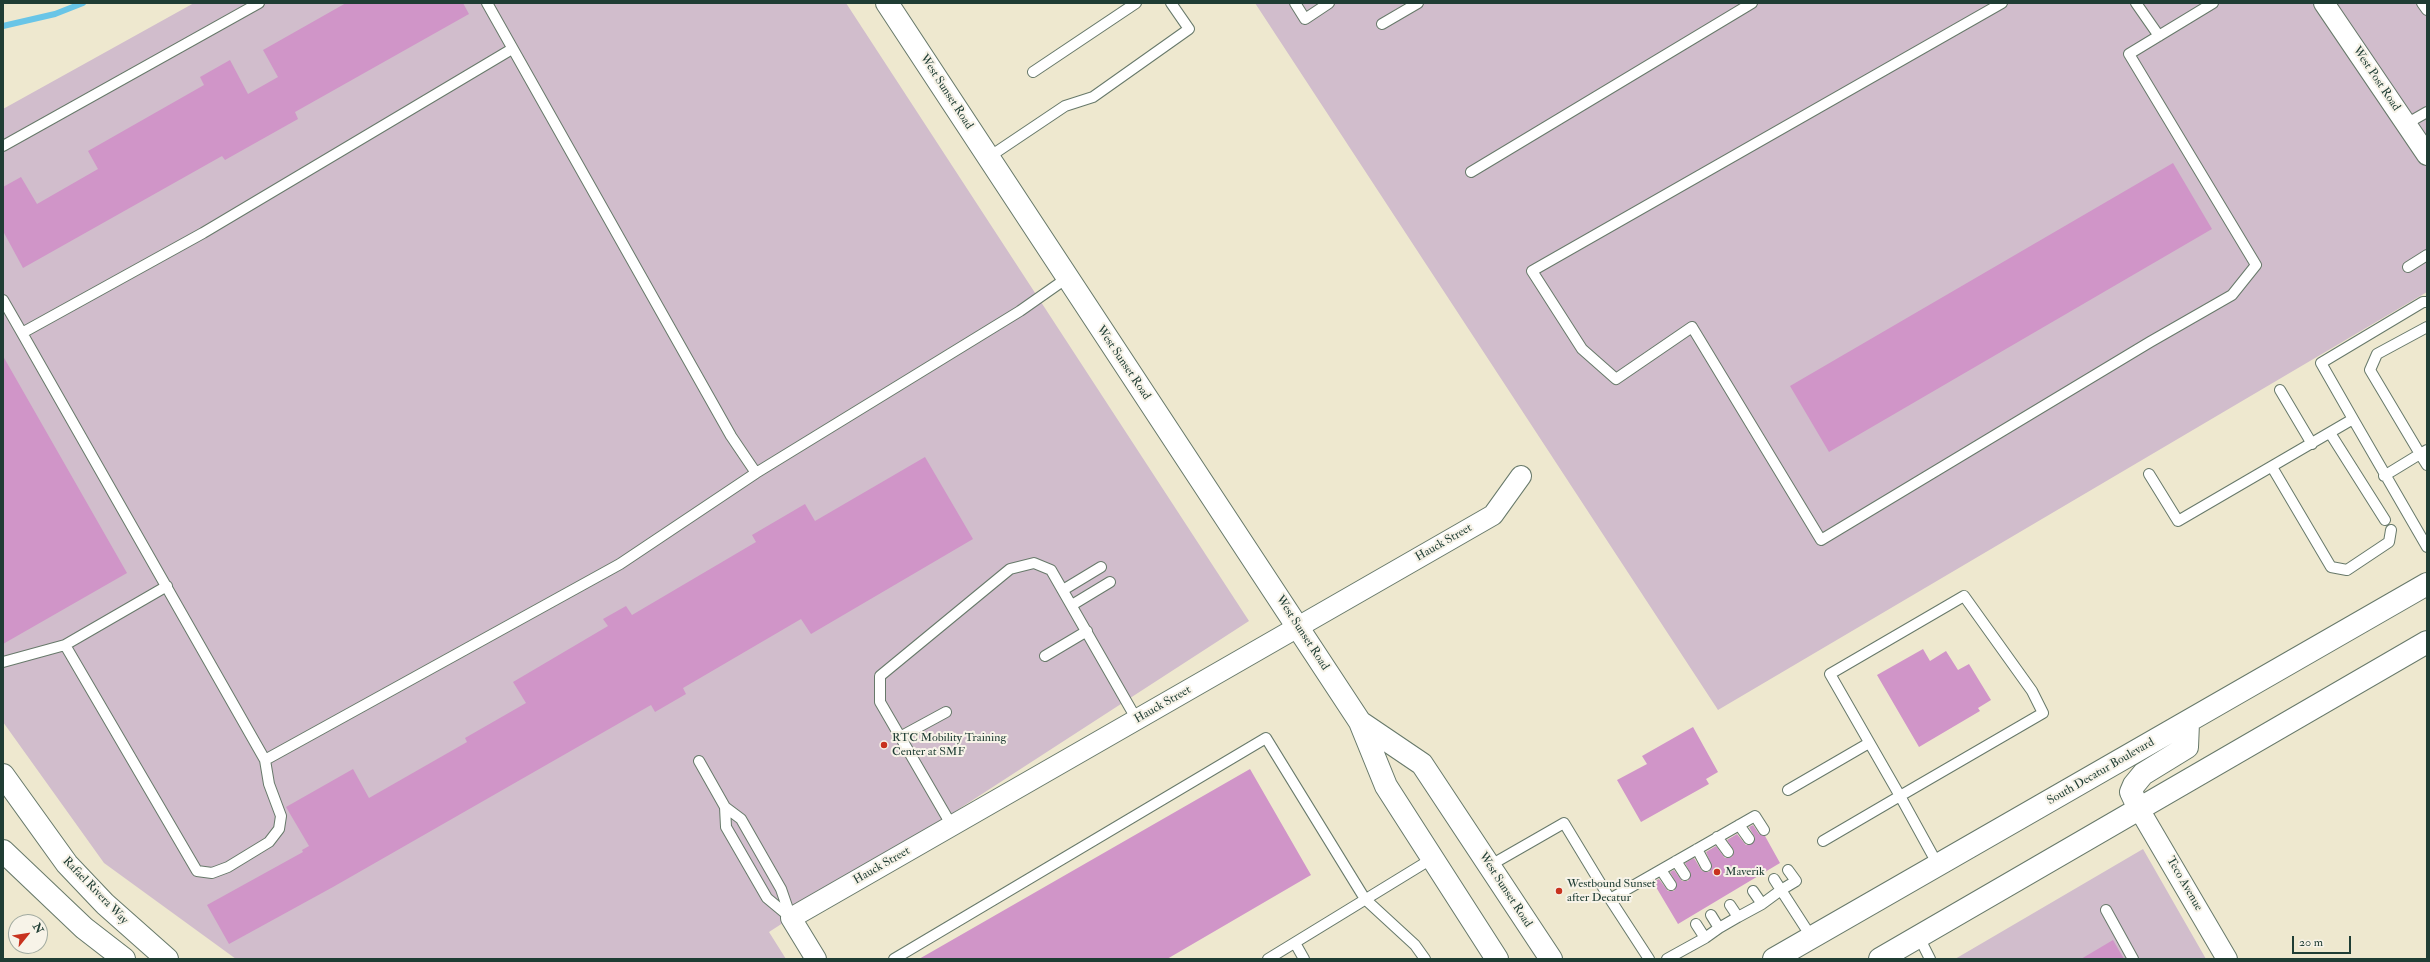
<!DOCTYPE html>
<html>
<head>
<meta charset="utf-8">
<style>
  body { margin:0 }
  #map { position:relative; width:2430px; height:962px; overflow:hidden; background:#eee8cf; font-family:"IM FELL Double Pica",serif }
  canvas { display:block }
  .frame { position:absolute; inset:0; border:4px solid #1f3d34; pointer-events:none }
  .north { position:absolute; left:8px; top:914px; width:40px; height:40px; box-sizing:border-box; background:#f7f3e8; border:1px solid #a1aaa0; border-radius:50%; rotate:60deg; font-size:11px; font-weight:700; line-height:16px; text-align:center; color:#1f3d34 }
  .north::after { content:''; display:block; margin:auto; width:14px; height:18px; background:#c8321e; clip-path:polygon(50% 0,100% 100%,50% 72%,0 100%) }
  .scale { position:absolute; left:2292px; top:936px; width:59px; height:18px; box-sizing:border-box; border:2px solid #1f3d34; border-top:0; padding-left:5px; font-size:12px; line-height:14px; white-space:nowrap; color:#1f3d34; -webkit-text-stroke:3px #f7f3e8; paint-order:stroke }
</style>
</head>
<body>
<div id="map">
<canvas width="2430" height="962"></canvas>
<div class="frame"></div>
<div class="north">N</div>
<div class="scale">20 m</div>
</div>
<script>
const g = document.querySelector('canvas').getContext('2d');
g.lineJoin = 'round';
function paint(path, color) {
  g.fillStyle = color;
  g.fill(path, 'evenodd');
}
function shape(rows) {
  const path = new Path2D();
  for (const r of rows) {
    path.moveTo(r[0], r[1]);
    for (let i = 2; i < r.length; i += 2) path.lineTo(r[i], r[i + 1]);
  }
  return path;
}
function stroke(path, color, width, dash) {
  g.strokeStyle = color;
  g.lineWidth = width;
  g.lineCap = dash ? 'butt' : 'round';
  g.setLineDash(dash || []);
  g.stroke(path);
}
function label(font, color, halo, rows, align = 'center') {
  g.font = font + ' "IM FELL Double Pica",serif';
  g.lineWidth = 4;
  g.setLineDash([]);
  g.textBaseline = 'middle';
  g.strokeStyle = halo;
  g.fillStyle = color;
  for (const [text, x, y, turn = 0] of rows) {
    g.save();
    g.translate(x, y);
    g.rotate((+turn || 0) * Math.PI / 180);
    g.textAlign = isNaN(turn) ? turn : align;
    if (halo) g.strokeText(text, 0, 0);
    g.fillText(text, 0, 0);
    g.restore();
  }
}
paint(shape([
  [194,3,846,3,1249,621,769,932,786,959,236,959,104,863,3,722,3,109],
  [1255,3,2427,3,2427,292,1718,710],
  [2143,849,2206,959,1955,959]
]), '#d1bdcc');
stroke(shape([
  [3,26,55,14,83,3]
]), '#69c5e7', 6);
paint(shape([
  [346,3,463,3,469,14,295,112,298,119,225,160,222,156,23,268,3,231,3,187,21,177,37,204,98,169,88,151,204,85,200,77,230,60,248,94,278,77,263,50],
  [2173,163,2212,229,1829,452,1790,386],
  [3,356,127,573,3,644],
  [925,457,973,539,811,634,801,619,683,688,686,694,655,712,651,705,333,887,229,944,207,905,303,852,302,850,309,846,286,807,353,769,369,798,467,742,465,738,526,703,513,682,608,626,603,619,626,606,632,615,756,542,752,535,805,504,815,521],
  [1923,649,1930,661,1946,651,1958,670,1969,664,1991,700,1978,708,1980,711,1919,747,1877,675],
  [1693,727,1718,772,1706,779,1709,784,1641,822,1617,780,1647,764,1642,756],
  [1250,769,1311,875,1167,959,919,959],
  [1753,825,1759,834,1765,836,1780,863,1678,924,1653,882,1659,879,1668,891,1674,891,1677,884,1670,872,1674,870,1682,881,1688,881,1691,874,1685,863,1694,858,1702,871,1709,872,1712,866,1706,852,1716,846,1725,858,1732,857,1734,851,1727,840,1737,834,1746,845,1752,844,1755,838,1749,827],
  [2113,940,2124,959,2081,959]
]), '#d095c8');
const lane = shape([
  [487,3,731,436,756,473],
  [1295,3,1305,19,1329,3],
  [2002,3,1532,271,1582,349,1616,379,1692,327,1821,540,2150,342,2232,295,2256,265,2129,54,2213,3],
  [2136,3,2159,36],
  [2422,3,2427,10],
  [1382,24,1418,3],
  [512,49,203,233,22,333,265,760,620,564,756,473,1020,311,1067,278],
  [1033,72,1136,3],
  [2406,124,2427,112],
  [3,146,259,3],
  [989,157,1065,106,1093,97,1189,29,1171,3],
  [1471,172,1752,3],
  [2408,267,2427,255],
  [3,300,22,333],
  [2280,390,2312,444],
  [2353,419,2427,547],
  [2330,433,2385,520],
  [2427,450,2420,454,2427,465],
  [2272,467,2331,567,2347,570,2389,542,2391,530],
  [2149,474,2178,521,2353,419,2321,363,2423,302,2427,302],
  [2384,476,2420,454,2370,370,2377,354,2427,327],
  [1063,590,1101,567],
  [1072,605,1110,582],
  [65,645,197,871,212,873,228,867,269,842,279,829,281,816,269,784,265,760],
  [1045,656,1087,631],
  [3,662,65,645,167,586],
  [900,737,946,712],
  [699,761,725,807,741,819,781,889,791,918],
  [1788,790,1869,743],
  [725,807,726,827,767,898,791,918],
  [1739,825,1749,839],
  [952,826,880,702,880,676,1010,569,1034,563,1051,570,1137,720],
  [1717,837,1728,852],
  [1823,841,1900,796,2043,713,2032,691,1964,596,1830,674,1900,796,1938,865],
  [1697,849,1706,866],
  [1676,861,1685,875],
  [1489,866,1564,823,1610,899,1755,816,1764,830],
  [1661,870,1671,885],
  [1788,870,1796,881,1781,890,1812,938],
  [1610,899,1649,959],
  [1762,904,1781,890,1774,879],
  [1730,905,1738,917,1762,904,1753,891],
  [2106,910,2133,959],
  [1696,924,1705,938,1719,928,1711,915],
  [1719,928,1738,917],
  [1919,937,1930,959],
  [1295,943,1304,959],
  [894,959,1266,738,1365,899,1415,945,1425,959],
  [1268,959,1433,858],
  [1667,959,1705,938]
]);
const street = shape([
  [2324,3,2427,155],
  [2139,809,2227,959],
  [816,959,791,918,1493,515,1521,476]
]);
const secondary = shape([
  [887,3,1360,722,1386,786,1497,959],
  [1360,722,1422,764,1551,959]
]);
const primary = shape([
  [3,775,67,864,105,904,167,959],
  [2139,809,2131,792,2134,785,2143,774,2187,747,2188,723],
  [1774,959,2427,584],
  [1880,959,2427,642]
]);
const highway = shape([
  [3,851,84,928,124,959]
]);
stroke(lane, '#67796a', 12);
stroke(street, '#67796a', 22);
stroke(secondary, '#67796a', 24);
stroke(primary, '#67796a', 24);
stroke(highway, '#67796a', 24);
stroke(lane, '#fff', 10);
stroke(street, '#fff', 20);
stroke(secondary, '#fff', 22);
stroke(primary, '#fff', 22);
stroke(highway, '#fff', 22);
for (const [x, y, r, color] of [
  [884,745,4,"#c8321e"],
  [1717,872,4,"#c8321e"],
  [1559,891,4,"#c8321e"]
]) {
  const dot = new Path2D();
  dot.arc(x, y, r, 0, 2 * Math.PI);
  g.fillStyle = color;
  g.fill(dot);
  stroke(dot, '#f7f3e8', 1.5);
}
label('12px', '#1f3d34', '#f7f3e8', [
  ["West Post Road",2376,79,56],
  ["West Sunset Road",946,92,57],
  ["West Sunset Road",1123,363,56],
  ["Hauck Street",1444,543,-30],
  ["West Sunset Road",1302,633,57],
  ["Hauck Street",1163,705,-30],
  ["South Decatur Boulevard",2101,772,-30],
  ["Hauck Street",882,866,-30],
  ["Teco Avenue",2184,884,60],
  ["West Sunset Road",1505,890,57],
  ["Rafael Rivera Way",95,891,46]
]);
label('12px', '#1f3d34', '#f7f3e8', [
  ["RTC Mobility Training",892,738],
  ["Center at SMF",892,752],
  ["Maverik",1725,872],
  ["Westbound Sunset",1567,884],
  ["after Decatur",1567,898]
], 'left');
</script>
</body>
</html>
